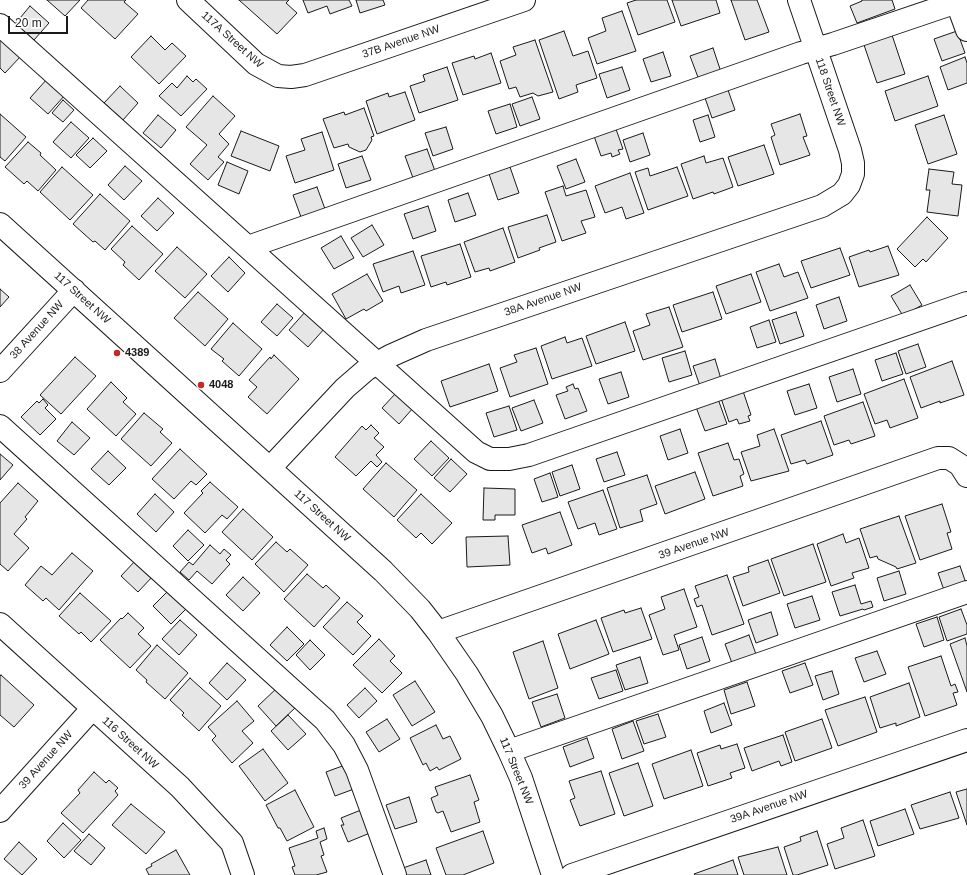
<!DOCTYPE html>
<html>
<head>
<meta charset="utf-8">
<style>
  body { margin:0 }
  #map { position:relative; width:967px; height:875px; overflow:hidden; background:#fff; font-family:Helvetica,sans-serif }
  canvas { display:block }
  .scale { position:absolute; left:8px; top:16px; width:60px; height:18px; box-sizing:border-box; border:2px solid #1a1a1a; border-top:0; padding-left:5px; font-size:12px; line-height:14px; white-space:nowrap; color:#1a1a1a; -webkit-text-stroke:3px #fff; paint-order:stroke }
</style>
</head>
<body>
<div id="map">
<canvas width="967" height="875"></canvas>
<div class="scale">20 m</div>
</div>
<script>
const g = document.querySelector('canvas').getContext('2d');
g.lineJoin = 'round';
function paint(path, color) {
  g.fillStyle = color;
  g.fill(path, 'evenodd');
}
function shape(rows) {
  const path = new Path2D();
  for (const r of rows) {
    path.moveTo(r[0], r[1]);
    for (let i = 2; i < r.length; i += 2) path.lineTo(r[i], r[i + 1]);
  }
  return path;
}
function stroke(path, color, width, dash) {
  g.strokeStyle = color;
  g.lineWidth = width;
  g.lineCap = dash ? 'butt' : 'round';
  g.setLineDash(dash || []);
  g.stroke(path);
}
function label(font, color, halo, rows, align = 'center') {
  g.font = font + ' Helvetica,sans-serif';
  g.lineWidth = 3;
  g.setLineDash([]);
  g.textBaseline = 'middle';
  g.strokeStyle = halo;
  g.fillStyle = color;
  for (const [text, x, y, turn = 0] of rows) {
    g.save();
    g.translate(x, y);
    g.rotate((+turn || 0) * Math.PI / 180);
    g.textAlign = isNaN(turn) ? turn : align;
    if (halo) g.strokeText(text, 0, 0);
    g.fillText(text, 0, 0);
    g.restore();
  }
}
const building = shape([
  [47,0,80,0,65,16,47,0],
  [88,0,126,0,124,2,138,14,115,39,81,8,88,0],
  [239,0,289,0,286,3,297,13,277,34,239,0],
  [303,0,349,0,352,6,330,14,327,6,308,13,303,0],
  [356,0,383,0,385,5,360,13,356,0],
  [636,0,667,0,675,22,638,35,627,3,636,0],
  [672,0,716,0,720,13,681,26,672,0],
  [731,0,757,0,769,32,745,40,731,0],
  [862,0,892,0,895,9,857,23,850,6,862,1,862,0],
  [30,6,49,23,34,40,15,24,30,6],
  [622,11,636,51,597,64,588,38,606,31,602,18,622,11],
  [564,31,573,56,588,51,597,78,576,85,578,92,559,99,539,40,564,31],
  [957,31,965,53,942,61,934,39,957,31],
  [892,35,905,74,877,83,864,45,892,35],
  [151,36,165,50,172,43,186,56,159,84,131,57,151,36],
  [2,39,21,56,5,73,0,68,0,41,2,39],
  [535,40,553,92,538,96,533,93,520,97,516,87,509,89,500,61,516,55,513,47,535,40],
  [713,48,721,72,699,80,690,56,713,48],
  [663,52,671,76,651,82,643,59,663,52],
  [491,53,501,83,463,95,452,63,474,56,475,59,491,53],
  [965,57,967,63,967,83,948,90,940,67,965,57],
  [447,67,458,100,419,113,410,86,425,81,423,75,447,67],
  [622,67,630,90,607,98,599,74,622,67],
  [187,76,193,82,196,79,207,89,181,116,159,96,172,83,177,88,187,76],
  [928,76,938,106,895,121,885,91,928,76],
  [48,78,65,95,48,114,30,98,48,78],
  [120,86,138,103,123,120,104,103,120,86],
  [728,90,735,110,712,118,705,98,728,90],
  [405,92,415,120,377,134,366,101,388,93,389,97,405,92],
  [213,96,235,116,219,134,229,144,218,157,224,162,208,180,190,164,207,145,186,127,213,96],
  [532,97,540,119,520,126,512,104,532,97],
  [63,100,74,110,63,122,52,113,63,100],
  [510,104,517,127,496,134,488,111,510,104],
  [364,108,374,136,371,137,372,140,366,150,360,152,349,147,348,144,334,148,323,119,344,112,345,115,364,108],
  [0,114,26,137,5,161,0,157,0,114],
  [800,114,807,136,803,137,810,155,780,165,771,137,775,135,771,124,800,114],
  [158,115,176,130,161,148,143,133,158,115],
  [708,115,715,137,700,142,693,120,708,115],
  [944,115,957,154,928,164,915,125,944,115],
  [71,122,89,138,71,158,53,142,71,122],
  [446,127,453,149,433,156,425,133,446,127],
  [616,129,623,149,618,150,620,154,612,157,611,153,601,156,594,136,616,129],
  [241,131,279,146,270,171,231,156,241,131],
  [322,132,334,170,295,183,286,156,305,150,301,139,322,132],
  [643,133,650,155,630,162,623,140,643,133],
  [93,138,107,151,90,168,76,155,93,138],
  [28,142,41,153,40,155,56,170,38,191,27,181,24,184,5,167,28,142],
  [764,145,774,174,738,186,728,157,764,145],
  [427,149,435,171,413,178,405,156,427,149],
  [362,156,371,180,346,188,338,164,362,156],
  [704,156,706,163,723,158,733,187,714,194,713,192,693,199,681,164,704,156],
  [576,159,585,182,566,189,557,166,576,159],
  [227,162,248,171,239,194,218,185,227,162],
  [125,166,142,181,124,200,108,185,125,166],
  [62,167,93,195,70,220,40,192,62,167],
  [510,167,519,193,498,200,489,174,510,167],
  [677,167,688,196,648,210,635,172,648,168,650,176,677,167],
  [929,169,954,172,952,184,962,185,958,216,927,212,930,190,926,190,929,169],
  [630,173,644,213,626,219,622,207,605,213,595,186,630,173],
  [563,186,566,196,586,190,595,217,581,221,586,233,562,241,545,192,563,186],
  [317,187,325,209,301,217,293,195,317,187],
  [468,193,476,215,455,222,448,200,468,193],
  [100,194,130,221,105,250,95,241,93,242,73,224,100,194],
  [158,198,174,213,157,231,141,216,158,198],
  [428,206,436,231,413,239,404,214,428,206],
  [547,215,556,242,539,248,540,250,518,258,508,227,547,215],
  [927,217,948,238,926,262,923,259,915,267,897,249,927,217],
  [372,225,384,245,363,257,351,238,372,225],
  [132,226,163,254,139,280,123,265,125,262,111,249,132,226],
  [503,228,515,262,490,271,489,268,475,272,464,242,503,228],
  [341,236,354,258,334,269,321,248,341,236],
  [460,244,471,277,447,285,446,282,431,287,421,256,460,244],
  [888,246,899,275,859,287,849,257,869,250,870,252,888,246],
  [177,247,207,274,185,298,155,271,177,247],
  [840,248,850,275,811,288,801,261,840,248],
  [413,251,425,285,401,293,399,286,383,292,373,264,413,251],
  [229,257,245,273,228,292,211,276,229,257],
  [779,264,784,277,798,272,808,298,770,311,756,272,779,264],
  [367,274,383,301,366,311,364,309,346,319,332,294,367,274],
  [751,274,761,302,726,314,716,286,751,274],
  [910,285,922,305,903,316,891,296,910,285],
  [0,289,9,297,0,307,0,289],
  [198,292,228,319,205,346,174,318,198,292],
  [713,292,722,319,682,332,673,305,713,292],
  [839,297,847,321,824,329,816,305,839,297],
  [277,304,293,318,277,336,261,322,277,304],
  [669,307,683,347,643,360,633,331,650,325,646,314,669,307],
  [306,311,325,328,308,347,289,330,306,311],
  [796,312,804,336,780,344,772,320,796,312],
  [769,320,776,342,757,348,750,327,769,320],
  [625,322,635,351,596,364,586,336,625,322],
  [233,323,262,349,239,376,222,361,224,359,211,349,233,323],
  [565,337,567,343,582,338,592,366,552,379,541,346,565,337],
  [918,344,926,367,906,374,898,351,918,344],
  [536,348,548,384,510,397,500,368,517,362,514,355,536,348],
  [685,351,692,375,669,382,662,358,685,351],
  [896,353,903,374,882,381,875,360,896,353],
  [274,355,299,379,267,414,248,397,257,387,249,380,270,357,271,359,274,355],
  [75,357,96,376,61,414,40,395,75,357],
  [715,359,721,379,700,386,693,366,715,359],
  [952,361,964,395,940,403,940,401,921,408,910,377,952,361],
  [489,364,498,391,450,407,441,381,489,364],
  [853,369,861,394,837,402,829,377,853,369],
  [621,372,629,397,608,404,599,379,621,372],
  [904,379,918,418,890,428,887,420,875,424,864,394,904,379],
  [111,382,127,398,123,402,136,414,116,436,87,409,111,382],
  [573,384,575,389,578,388,587,411,565,419,556,395,568,391,566,387,573,384],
  [809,384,817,408,795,415,787,391,809,384],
  [743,391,751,415,748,416,750,421,739,424,737,419,729,422,721,398,743,391],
  [396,393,413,408,399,424,382,408,396,393],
  [43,399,48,405,45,408,56,419,40,435,21,417,37,401,39,403,43,399],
  [718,399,727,424,705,431,696,407,718,399],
  [534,400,543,423,521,431,512,408,534,400],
  [863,402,875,436,851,444,849,440,834,445,824,416,863,402],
  [509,406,517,430,494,437,486,413,509,406],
  [144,413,163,429,160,432,172,443,151,466,121,439,144,413],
  [821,421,833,455,807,464,805,460,791,464,781,435,821,421],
  [72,422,90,438,74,455,57,441,72,422],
  [371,425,379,433,374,438,384,447,376,455,382,462,377,467,371,461,356,476,335,457,362,426,366,430,371,425],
  [680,429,688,453,668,460,660,436,680,429],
  [774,429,789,471,751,481,741,452,760,446,757,435,774,429],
  [431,441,449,458,432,476,414,459,431,441],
  [728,443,734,460,739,459,744,474,740,476,743,486,713,496,698,453,728,443],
  [180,449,207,474,196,485,191,481,174,499,152,479,180,449],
  [108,451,126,468,109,485,91,469,108,451],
  [617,452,625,475,604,482,596,459,617,452],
  [0,454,13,465,0,480,0,454],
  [451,459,467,474,450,492,434,478,451,459],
  [386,463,417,490,394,517,363,489,386,463],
  [572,465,580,489,560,496,552,472,572,465],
  [695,472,705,499,665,514,655,486,695,472],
  [550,473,558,497,542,502,534,479,550,473],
  [647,475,657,504,640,510,643,521,620,528,607,488,647,475],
  [210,482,238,507,227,519,222,515,205,533,184,513,203,493,201,491,210,482],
  [18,483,38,501,25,517,27,519,14,534,29,548,8,571,0,564,0,503,18,483],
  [484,488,515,489,515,515,495,515,495,520,483,520,484,488],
  [603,490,617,529,599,535,595,523,578,529,568,502,603,490],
  [155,494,174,512,156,532,137,514,155,494],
  [421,494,452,523,432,544,421,533,416,538,397,520,421,494],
  [942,504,951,532,947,533,952,549,920,560,905,516,942,504],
  [243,509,273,537,252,560,222,532,243,509],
  [560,512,572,545,548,554,546,548,532,553,522,525,560,512],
  [899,516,916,563,897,569,896,567,878,559,877,556,870,558,860,529,899,516],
  [188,530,204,545,188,561,173,546,188,530],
  [843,534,846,543,859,538,869,568,852,573,854,578,831,586,817,544,843,534],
  [508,536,510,565,467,567,466,537,508,536],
  [276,542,287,552,290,549,308,565,284,592,255,564,276,542],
  [813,544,826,582,784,596,771,559,813,544],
  [210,545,220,554,224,549,231,555,226,560,230,564,212,584,197,571,189,580,180,572,189,562,193,565,210,545],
  [72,553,93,571,59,610,46,598,43,601,25,585,41,566,52,575,72,553],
  [136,560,153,576,138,592,121,576,136,560],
  [768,560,780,593,743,606,733,577,749,572,748,567,768,560],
  [960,566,967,586,945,593,938,573,960,566],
  [899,571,906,594,884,601,877,578,899,571],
  [307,574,323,588,326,585,340,598,314,627,284,599,307,574],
  [727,575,744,624,712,635,702,605,697,607,694,599,699,597,695,586,727,575],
  [243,577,260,593,243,611,226,595,243,577],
  [855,585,861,604,871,601,873,607,864,610,863,609,840,616,832,592,855,585],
  [170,589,188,607,171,624,153,606,170,589],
  [684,589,697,627,674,635,679,650,663,655,649,615,665,609,661,597,684,589],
  [80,593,111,621,91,642,81,632,79,634,59,616,80,593],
  [812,596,820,620,795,628,787,604,812,596],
  [347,602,363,616,357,622,371,636,353,655,323,627,347,602],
  [641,608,652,639,613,652,601,618,624,610,625,613,641,608],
  [961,609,967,625,967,634,947,641,939,617,961,609],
  [771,612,778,635,756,643,748,620,771,612],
  [128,613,144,628,138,634,151,646,130,668,100,640,121,618,122,619,128,613],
  [937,617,944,640,924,647,916,624,937,617],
  [180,620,197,635,179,655,162,639,180,620],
  [596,620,609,654,570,669,558,634,596,620],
  [287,627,304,644,287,661,270,645,287,627],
  [749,635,757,657,733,666,725,644,749,635],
  [702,637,710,661,687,669,679,645,702,637],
  [965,638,967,646,967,692,950,644,965,638],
  [379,639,395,656,390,661,402,673,382,693,353,665,379,639],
  [310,640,325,655,310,670,296,655,310,640],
  [543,641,558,688,529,699,513,652,543,641],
  [157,645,188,673,165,699,146,682,147,680,136,670,157,645],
  [877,651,886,674,864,682,855,658,877,651],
  [941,656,951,686,955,684,958,692,953,693,957,705,925,716,908,667,941,656],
  [640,657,648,683,625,690,616,665,640,657],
  [227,663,246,680,227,700,209,683,227,663],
  [805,663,813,685,790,693,782,671,805,663],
  [616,670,623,691,599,699,591,678,616,670],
  [832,671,839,694,823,700,815,676,832,671],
  [1,675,34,705,14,727,0,715,0,676,1,675],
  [190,678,221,706,199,731,182,715,184,713,170,700,190,678],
  [415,681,435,712,412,726,393,695,415,681],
  [747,682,755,706,731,714,724,690,747,682],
  [909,683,920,717,896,726,896,723,880,728,870,697,909,683],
  [278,687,296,707,276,726,258,706,278,687],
  [365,688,377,701,359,718,347,705,365,688],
  [557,694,565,718,541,727,532,702,557,694],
  [865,697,877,732,838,746,825,710,865,697],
  [237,701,254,721,242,731,253,743,232,763,212,740,216,736,208,727,237,701],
  [724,703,732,725,711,733,704,711,724,703],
  [658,714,666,737,644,744,636,721,658,714],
  [288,715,306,734,288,750,271,731,288,715],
  [387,719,400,739,379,752,366,732,387,719],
  [822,719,832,748,795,761,785,732,822,719],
  [633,721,644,751,622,759,612,729,633,721],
  [436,725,443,739,450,736,461,759,439,770,437,767,430,771,426,763,423,765,410,738,436,725],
  [783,735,792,762,781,766,779,761,752,771,744,748,783,735],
  [587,738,594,758,570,767,563,747,587,738],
  [737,744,745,768,730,773,732,778,708,786,697,753,720,745,721,749,737,744],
  [263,749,288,783,265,801,239,766,263,749],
  [691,750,703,786,664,799,652,764,691,750],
  [638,763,653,806,624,816,609,773,638,763],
  [345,765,354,789,335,796,326,772,345,765],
  [601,771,615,814,580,826,570,800,575,798,569,781,601,771],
  [94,772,106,783,109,780,118,788,115,791,118,795,83,833,61,813,80,793,78,790,94,772],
  [470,775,479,800,474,802,480,822,451,832,443,811,438,813,436,812,431,798,438,795,435,787,470,775],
  [967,789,967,825,956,792,967,789],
  [295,790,314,827,287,841,280,828,278,828,266,805,295,790],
  [950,792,959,818,920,829,911,805,950,792],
  [409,797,417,822,395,829,386,805,409,797],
  [131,804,165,832,146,854,112,825,131,804],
  [905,809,914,834,878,846,870,821,905,809],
  [361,810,370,833,348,842,341,825,344,825,341,818,361,810],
  [863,820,875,856,835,869,827,844,844,838,841,828,863,820],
  [63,823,81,840,64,858,47,841,63,823],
  [324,828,327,839,320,842,324,855,321,856,327,872,316,875,295,875,292,867,295,866,289,848,318,838,316,831,324,828],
  [483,831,494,863,463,875,446,875,436,848,483,831],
  [817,831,828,865,797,875,793,875,784,847,801,841,800,837,817,831],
  [89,834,105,848,91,865,74,851,89,834],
  [19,842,37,859,22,875,4,859,19,842],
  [778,847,787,875,744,875,738,857,778,847],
  [176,850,190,875,149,875,146,869,152,866,151,864,176,850],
  [426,860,431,875,405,875,403,868,426,860],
  [733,860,738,875,695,875,694,874,733,860]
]);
paint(building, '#e6e6e6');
stroke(building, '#1a1a1a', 1);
const minor = shape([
  [188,0,256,64,278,76,291,77,305,75,524,0],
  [956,0,967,30],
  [0,25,476,452,490,459,509,459,529,455,967,303],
  [0,224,383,571,420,609,438,632,467,674,492,716,509,751,521,778,553,875],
  [248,247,801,53,833,44,957,2],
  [0,371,74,290],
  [0,426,325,720,344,745,357,770,395,875],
  [270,468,345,388,367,369,390,356,426,340,822,206,842,194,849,185,853,174,853,163,850,150,799,0],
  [0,624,180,787,232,843,243,875],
  [438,632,938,458,949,458,960,465,967,476],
  [509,751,967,592],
  [0,811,92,709],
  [572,875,967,740]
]);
stroke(minor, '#1a1a1a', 24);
stroke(minor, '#fff', 22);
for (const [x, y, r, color] of [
  [117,353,4,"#c62828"],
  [201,385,4,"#c62828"]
]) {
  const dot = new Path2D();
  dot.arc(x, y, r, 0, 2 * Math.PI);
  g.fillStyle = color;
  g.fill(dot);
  stroke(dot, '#fff', 1.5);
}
label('11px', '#1a1a1a', '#fff', [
  ["117A Street NW",232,40,42],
  ["37B Avenue NW",401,42,-19],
  ["118 Street NW",830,92,71],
  ["117 Street NW",82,298,42],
  ["38A Avenue NW",543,300,-19],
  ["38 Avenue NW",37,330,-48],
  ["117 Street NW",322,516,42],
  ["39 Avenue NW",694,544,-19],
  ["116 Street NW",130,743,42],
  ["39 Avenue NW",46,760,-48],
  ["117 Street NW",516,771,68],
  ["39A Avenue NW",769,807,-19]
]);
label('bold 11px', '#1a1a1a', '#fff', [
  ["4389",125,353],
  ["4048",209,385]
], 'left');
</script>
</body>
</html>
